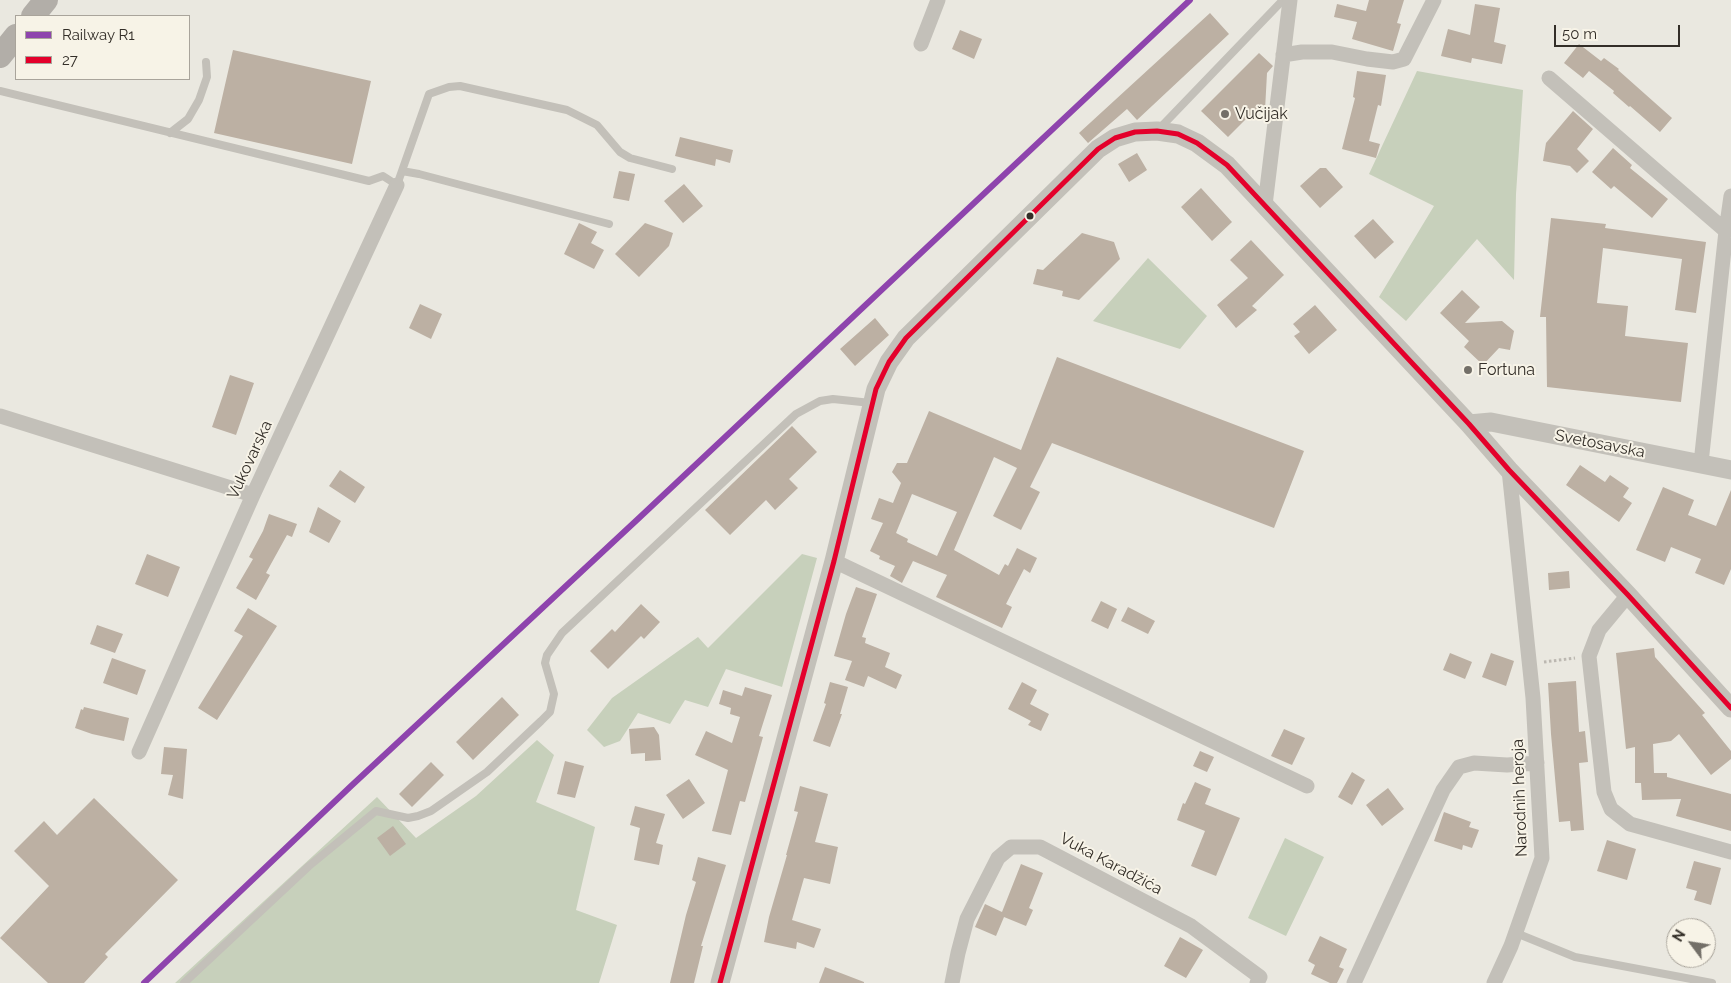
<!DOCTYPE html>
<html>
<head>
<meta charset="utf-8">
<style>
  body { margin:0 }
  #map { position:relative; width:1731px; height:983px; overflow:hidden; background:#eae8e0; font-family:Raleway,sans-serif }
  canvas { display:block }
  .legend { position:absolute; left:15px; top:15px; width:175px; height:65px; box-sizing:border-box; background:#f7f3e7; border:1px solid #a9a49b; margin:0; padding:6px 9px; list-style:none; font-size:15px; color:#332e28 }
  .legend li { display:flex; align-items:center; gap:10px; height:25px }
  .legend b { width:25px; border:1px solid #a9a49b }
  .north { position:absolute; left:1666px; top:918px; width:50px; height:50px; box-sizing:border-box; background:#f7f3e7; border:1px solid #a9a49b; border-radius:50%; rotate:301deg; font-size:14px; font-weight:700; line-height:20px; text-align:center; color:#332e28 }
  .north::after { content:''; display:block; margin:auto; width:18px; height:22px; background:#736f68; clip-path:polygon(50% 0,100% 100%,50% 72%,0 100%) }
  .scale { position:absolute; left:1554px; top:25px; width:126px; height:22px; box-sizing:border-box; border:2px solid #332e28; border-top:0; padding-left:6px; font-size:15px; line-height:18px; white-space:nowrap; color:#332e28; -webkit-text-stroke:4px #f7f3e7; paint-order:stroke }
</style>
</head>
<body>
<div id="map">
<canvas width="1731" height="983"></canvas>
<ul class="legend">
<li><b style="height:6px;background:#8e44ad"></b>Railway R1</li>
<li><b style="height:6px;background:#e4002b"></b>27</li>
</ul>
<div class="north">N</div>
<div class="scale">50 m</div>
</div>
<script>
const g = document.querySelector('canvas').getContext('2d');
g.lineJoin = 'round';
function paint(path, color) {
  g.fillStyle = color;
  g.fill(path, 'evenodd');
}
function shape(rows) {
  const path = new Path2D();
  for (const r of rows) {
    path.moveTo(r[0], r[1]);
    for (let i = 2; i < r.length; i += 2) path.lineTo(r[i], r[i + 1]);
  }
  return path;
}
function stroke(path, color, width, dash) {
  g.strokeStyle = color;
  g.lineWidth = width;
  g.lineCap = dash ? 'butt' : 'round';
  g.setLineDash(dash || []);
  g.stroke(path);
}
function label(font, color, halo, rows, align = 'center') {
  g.font = font + ' Raleway,sans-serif';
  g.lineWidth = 4;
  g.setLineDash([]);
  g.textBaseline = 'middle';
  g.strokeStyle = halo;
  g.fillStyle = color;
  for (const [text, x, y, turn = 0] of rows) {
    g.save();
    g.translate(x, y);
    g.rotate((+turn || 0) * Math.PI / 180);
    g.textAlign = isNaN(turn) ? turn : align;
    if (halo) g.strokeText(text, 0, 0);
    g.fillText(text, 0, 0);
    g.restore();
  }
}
paint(shape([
  [1417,71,1523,90,1516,194,1514,280,1477,239,1406,321,1379,297,1434,206,1369,174],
  [1148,258,1207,316,1180,349,1093,321],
  [802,554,817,558,782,687,726,669,708,707,685,700,670,724,638,713,620,741,604,747,587,730,612,698,698,637,708,648],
  [537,740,554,755,536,802,595,827,576,910,617,925,599,983,175,983,377,797,416,838,476,796],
  [1285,838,1324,857,1286,936,1248,918]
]), '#c7d0bb');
paint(shape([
  [1369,0,1404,0,1397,23,1401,24,1393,51,1352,39,1357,22,1334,17,1337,4,1366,11],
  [1475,4,1500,8,1494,42,1506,45,1502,64,1472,58,1471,63,1441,56,1448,29,1470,35],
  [1210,13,1229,34,1137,120,1127,109,1088,143,1079,133],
  [960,30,982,39,974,59,952,49],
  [1579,44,1601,61,1604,58,1619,69,1618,70,1672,118,1660,132,1630,106,1629,107,1613,93,1614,91,1589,71,1583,78,1564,63],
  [233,50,371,81,352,164,214,133],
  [1259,53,1273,66,1267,73,1265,110,1247,118,1228,137,1201,111],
  [1357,71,1386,75,1381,106,1378,105,1369,141,1380,144,1376,158,1342,149,1355,98,1353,97],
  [1573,111,1593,129,1577,149,1589,161,1577,173,1570,166,1543,161,1546,143],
  [680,137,733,150,730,163,716,159,715,166,675,156],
  [1613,148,1632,165,1630,168,1668,199,1652,218,1614,186,1611,189,1592,172],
  [1137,153,1147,170,1129,182,1118,164],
  [1320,168,1326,168,1343,187,1320,208,1300,186],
  [619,171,635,174,629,201,613,198],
  [684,184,703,206,683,223,664,201],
  [1201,188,1232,222,1212,241,1181,207],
  [1551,218,1606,224,1605,228,1706,242,1696,313,1675,310,1682,259,1603,248,1597,303,1628,306,1625,336,1688,343,1681,402,1547,387,1546,317,1540,317],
  [1373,219,1394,242,1375,259,1354,236],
  [579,223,597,232,591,243,604,250,594,269,564,254],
  [645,223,673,233,669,246,639,277,615,254],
  [1082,233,1114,242,1120,259,1079,300,1062,296,1063,291,1033,284,1037,269,1043,270],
  [1251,240,1284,275,1252,306,1257,310,1236,328,1217,305,1248,278,1230,260],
  [1462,290,1480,307,1465,323,1502,321,1514,331,1510,350,1499,348,1483,365,1464,347,1469,341,1440,313],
  [420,304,442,314,431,339,409,328],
  [1315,305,1337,330,1309,354,1294,336,1300,332,1293,324],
  [875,318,889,335,855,366,840,349],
  [1057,357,1304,451,1274,528,1052,443,1030,487,1040,492,1021,530,993,516,1017,468,994,457,954,550,999,575,1005,564,1008,566,1017,548,1037,558,1030,573,1024,569,1006,604,1012,607,1002,628,936,597,947,575,913,561,902,583,890,576,895,566,879,559,880,556,870,551,883,523,871,519,879,498,893,503,901,483,892,472,897,463,907,463,929,411,1021,450],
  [912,494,957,512,937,556,907,542,908,539,896,533],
  [230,375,254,383,236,435,212,427],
  [792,426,817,452,789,479,798,488,775,510,766,500,730,535,705,510],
  [1580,465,1605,482,1610,475,1629,488,1623,497,1632,503,1619,522,1566,485],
  [340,470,365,487,355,503,329,486],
  [1663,487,1694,500,1688,515,1716,526,1731,490,1731,569,1724,585,1695,573,1701,559,1671,547,1665,562,1636,550],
  [318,507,341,521,329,543,309,532],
  [269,514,297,524,292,537,287,535,266,573,270,575,256,600,236,588,253,559,249,557,263,531],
  [147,554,180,567,168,597,135,584],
  [1569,571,1570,588,1549,590,1548,573],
  [856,587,877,594,862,637,866,638,865,643,890,653,885,667,902,675,896,689,868,676,864,687,845,680,852,661,834,656,846,614],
  [1101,601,1117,609,1108,629,1091,621],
  [641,604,660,622,644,639,641,636,608,669,590,651,612,629,615,632],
  [1128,607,1155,621,1148,634,1121,621],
  [248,608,277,626,217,720,198,708,243,636,234,631],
  [97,625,123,634,115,653,90,644],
  [1654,648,1655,657,1705,713,1702,715,1731,751,1731,759,1711,775,1679,734,1671,741,1653,744,1654,773,1667,773,1667,777,1731,794,1731,831,1676,816,1681,799,1642,800,1641,783,1635,783,1635,747,1626,749,1616,653],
  [1450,653,1472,662,1465,679,1443,670],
  [1491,653,1514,661,1506,686,1482,677],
  [112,658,146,670,137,695,103,683],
  [1576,681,1579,732,1585,731,1588,762,1579,763,1584,830,1571,831,1570,821,1559,822,1551,734,1548,683],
  [830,682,848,687,840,714,842,714,830,747,813,741,826,704,824,703],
  [1022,682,1037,690,1030,704,1049,714,1041,731,1028,725,1031,721,1008,709],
  [745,687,772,695,759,736,763,737,745,802,740,801,731,835,712,831,728,770,695,755,706,731,732,743,740,717,730,714,731,708,719,704,723,690,742,696],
  [502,697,519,715,473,760,456,742],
  [84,707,129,718,124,741,92,734,75,728,81,709,83,710],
  [654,727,659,735,661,760,645,761,645,753,631,754,629,729],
  [1284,729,1305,738,1292,765,1271,756],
  [164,747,187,749,183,799,168,795,173,775,161,774],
  [1200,751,1214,757,1207,772,1193,766],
  [565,761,584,766,575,798,557,794],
  [431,762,444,775,412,807,399,794],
  [1352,772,1365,780,1352,805,1338,797],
  [689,779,705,803,683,819,666,795],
  [1195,782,1211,789,1205,804,1240,818,1216,876,1191,866,1205,831,1177,820,1183,803,1185,804],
  [800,786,828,794,815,842,838,847,830,884,804,878,792,920,821,929,814,948,797,942,796,949,764,942,769,917,787,855,786,855,798,812,794,811],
  [1388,788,1404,809,1382,826,1366,805],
  [94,798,178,880,105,954,108,957,84,983,48,983,0,938,49,886,14,851,44,821,57,835],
  [635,806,665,814,656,843,663,845,659,865,634,860,640,828,630,825],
  [1444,812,1471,822,1469,827,1479,830,1472,848,1463,845,1462,850,1434,841],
  [393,826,406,844,390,856,377,838],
  [1607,840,1636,849,1627,880,1597,871],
  [698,857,726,865,701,946,703,946,694,983,670,983,686,915,696,882,692,880],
  [1694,861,1721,868,1711,905,1694,900,1697,891,1686,888],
  [1021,864,1043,873,1029,908,1033,910,1026,926,1004,917,996,936,975,927,985,904,1002,912],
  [1320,936,1347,949,1339,967,1344,969,1337,983,1330,983,1311,974,1315,965,1308,961],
  [1180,937,1203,950,1186,978,1164,966],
  [825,967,864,982,864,983,819,983]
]), '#bcb0a3');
stroke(shape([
  [1544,662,1575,658]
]), '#bcb8b1', 3, [2.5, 2.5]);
stroke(shape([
  [0,91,369,181,383,176,397,185,429,94,449,87,460,86,567,110,597,125,620,152,630,158,672,169],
  [1158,130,1283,0],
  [170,133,188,119,199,100,207,77,206,62],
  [402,171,419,174,609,224],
  [1516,933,1575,957,1712,983],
  [184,983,309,866,376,811,408,818,418,816,431,811,487,772,541,721,550,712,554,694,545,663,547,655,562,633,796,414,820,401,833,399,871,403]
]), '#c3c0b9', 8);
stroke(shape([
  [921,44,938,0],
  [1283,55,1302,52,1332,52,1367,59,1393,62,1404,59,1434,0],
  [1549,78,1726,231,1731,229],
  [1265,205,1290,0],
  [0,416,253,495],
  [1701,463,1726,231,1731,196],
  [834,561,1307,786],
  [1628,595,1599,630,1589,656,1604,792,1611,809,1630,824,1731,852],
  [139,752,253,495,397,185],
  [952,983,958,953,967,919,998,858,1011,847,1040,847,1191,926,1260,977,1257,983],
  [1354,983,1443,790,1459,767,1474,763,1507,765,1537,763],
  [1494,983,1511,946,1542,858,1533,698,1509,470]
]), '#c3c0b9', 15);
stroke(shape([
  [1469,424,1491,422,1731,470],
  [720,983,834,561,876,389,889,362,906,338,1098,149,1115,138,1135,132,1157,131,1178,134,1197,143,1227,165,1469,424,1509,470,1628,595,1731,708]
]), '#c3c0b9', 19);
stroke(shape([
  [33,16,46,0],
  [0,56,16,36]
]), '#b2aea8', 24);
stroke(shape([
  [720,983,834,561,876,389,889,362,906,338,1098,149,1115,138,1135,132,1157,131,1178,134,1197,143,1227,165,1469,424,1509,470,1628,595,1731,708]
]), '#e4002b', 5);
stroke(shape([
  [144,983,350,787,639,518,1190,0]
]), '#8e44ad', 6);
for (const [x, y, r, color] of [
  [1225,114,5,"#736f68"],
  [1030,216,4.5,"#332e28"],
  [1468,370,5,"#736f68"]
]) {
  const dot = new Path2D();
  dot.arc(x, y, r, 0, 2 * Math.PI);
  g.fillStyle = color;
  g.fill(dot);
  stroke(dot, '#f7f3e7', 2);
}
label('16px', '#332e28', '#f7f3e7', [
  ["Vučijak",1235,114],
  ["Fortuna",1478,370]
], 'left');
label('16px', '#332e28', '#f7f3e7', [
  ["Svetosavska",1600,444,11],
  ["Vukovarska",250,460,-65],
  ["Narodnih heroja",1520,798,-92],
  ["Vuka Karadžića",1111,864,28]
]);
</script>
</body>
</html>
